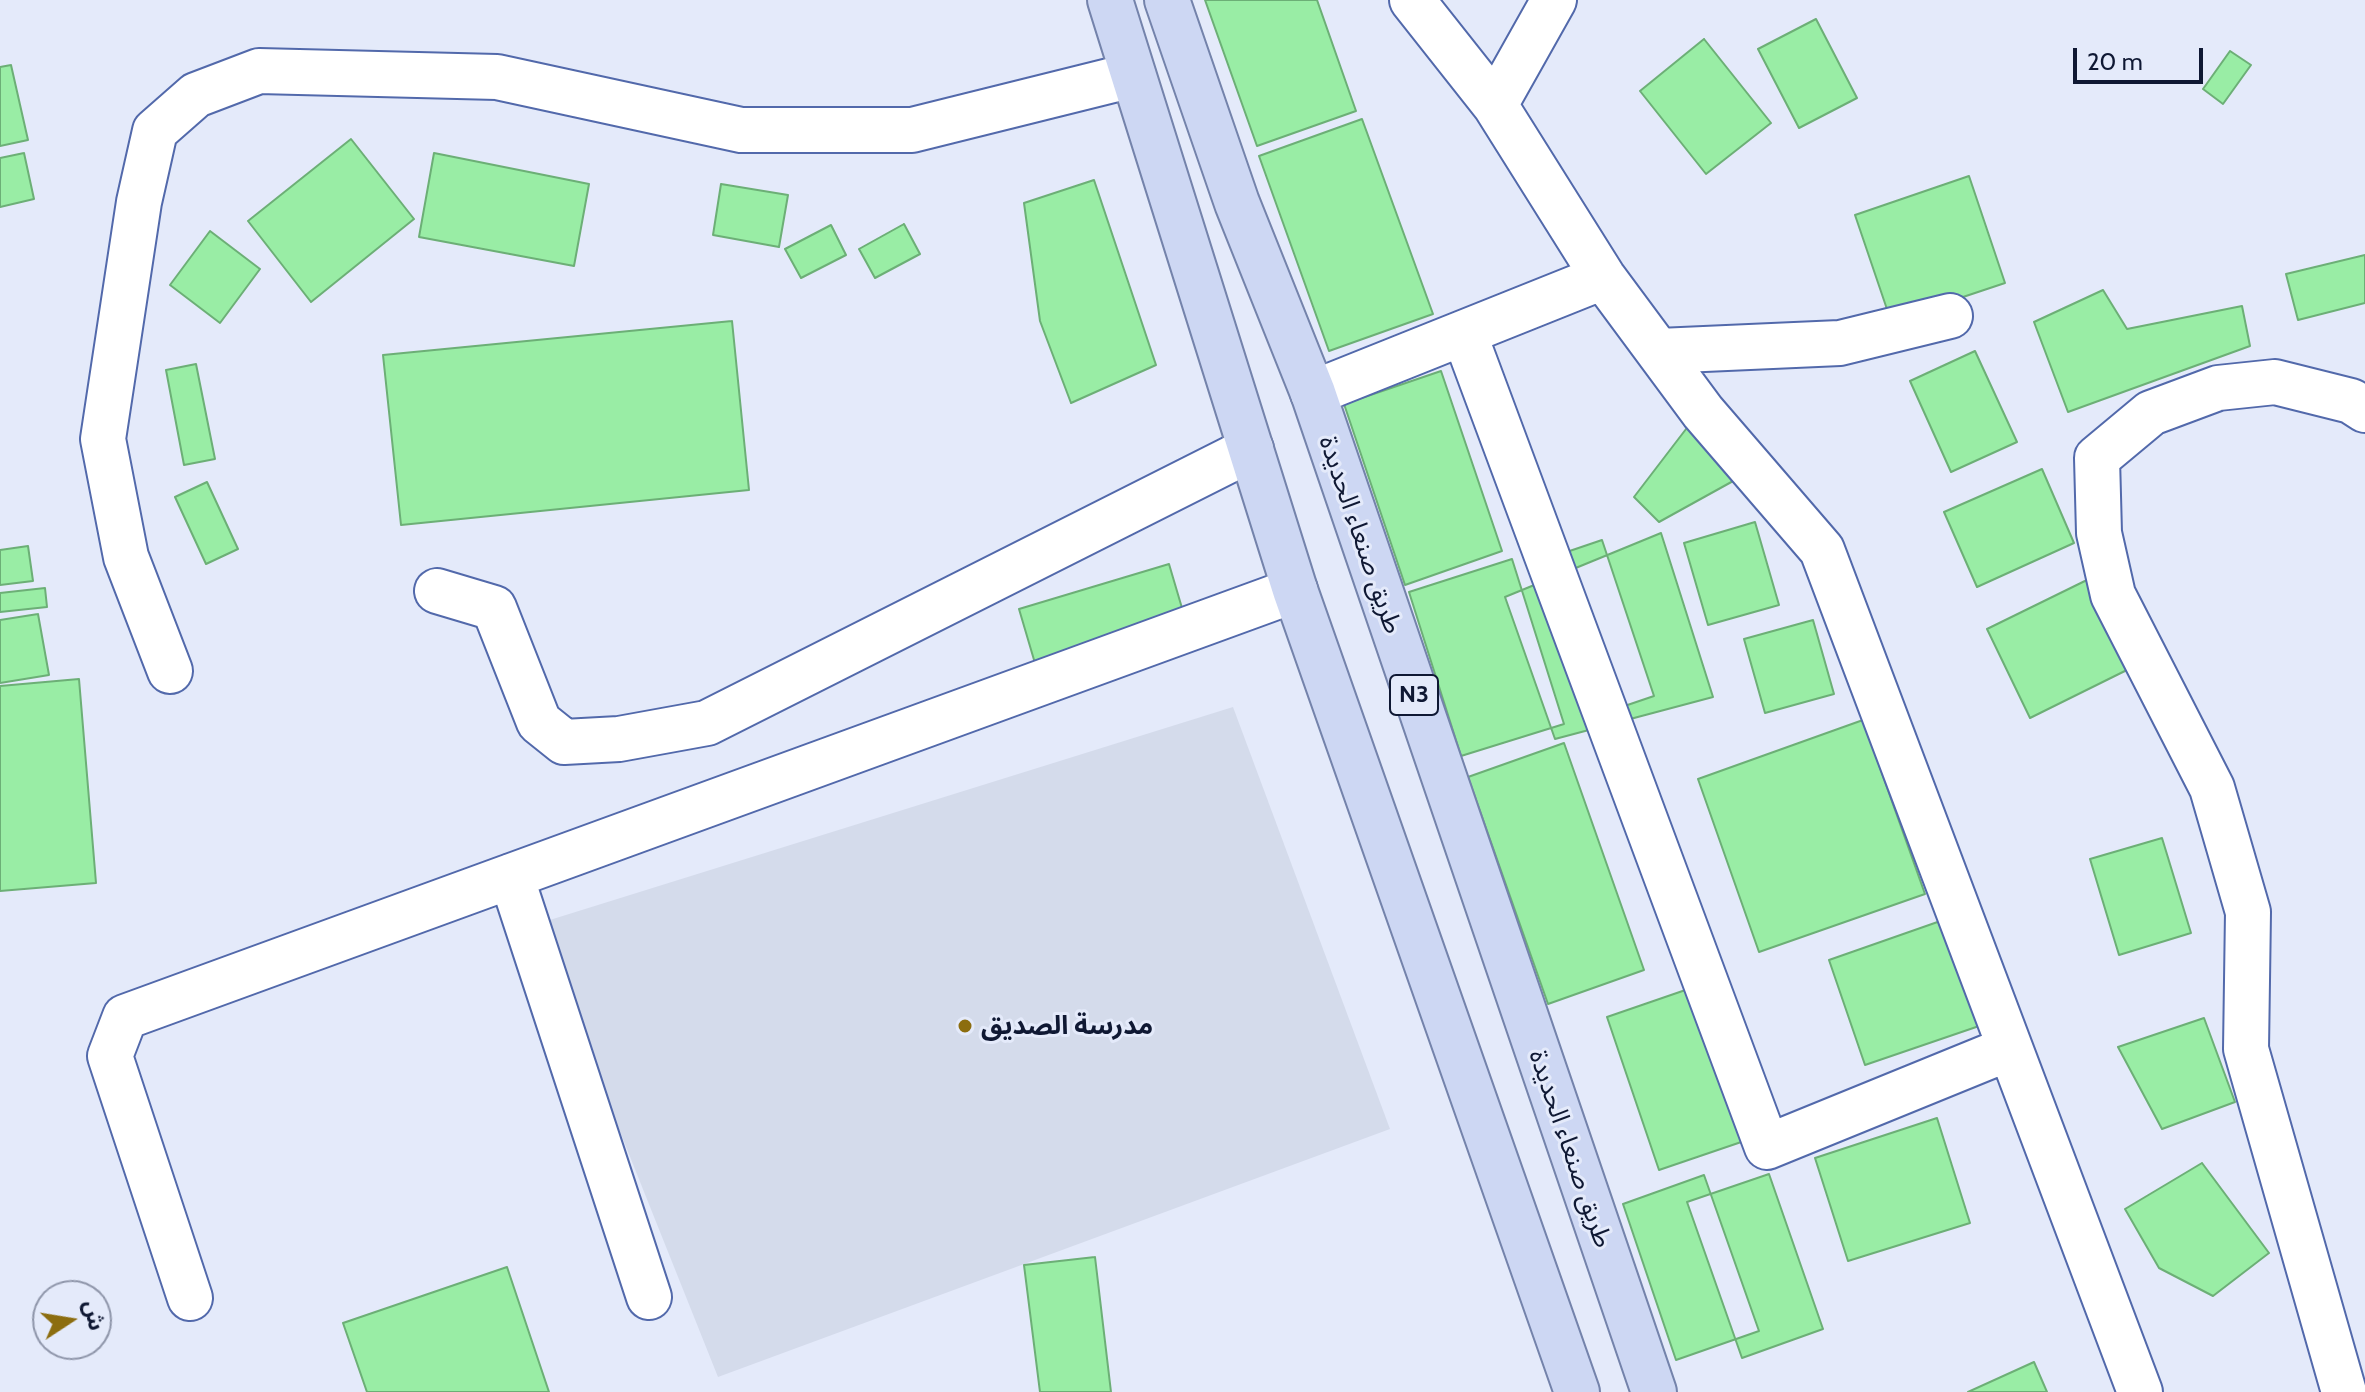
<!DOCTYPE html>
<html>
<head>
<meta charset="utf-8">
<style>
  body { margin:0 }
  #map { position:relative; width:2365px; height:1392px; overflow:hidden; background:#e4eafa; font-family:Cabin,"Noto Sans Arabic",sans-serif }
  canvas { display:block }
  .north { position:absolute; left:32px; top:1280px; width:80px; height:80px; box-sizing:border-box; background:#e4eafa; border:2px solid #8f96aa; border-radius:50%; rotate:78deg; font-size:22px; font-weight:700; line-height:32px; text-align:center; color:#0f1833 }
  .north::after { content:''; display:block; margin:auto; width:28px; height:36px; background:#8c6d0f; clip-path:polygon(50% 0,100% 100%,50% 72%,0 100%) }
  .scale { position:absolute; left:2073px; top:48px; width:130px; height:36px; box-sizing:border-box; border:4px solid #0f1833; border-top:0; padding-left:10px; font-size:24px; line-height:28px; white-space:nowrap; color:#0f1833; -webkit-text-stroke:6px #e4eafa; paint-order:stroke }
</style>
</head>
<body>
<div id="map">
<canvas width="2365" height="1392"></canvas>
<div class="north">ش</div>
<div class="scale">20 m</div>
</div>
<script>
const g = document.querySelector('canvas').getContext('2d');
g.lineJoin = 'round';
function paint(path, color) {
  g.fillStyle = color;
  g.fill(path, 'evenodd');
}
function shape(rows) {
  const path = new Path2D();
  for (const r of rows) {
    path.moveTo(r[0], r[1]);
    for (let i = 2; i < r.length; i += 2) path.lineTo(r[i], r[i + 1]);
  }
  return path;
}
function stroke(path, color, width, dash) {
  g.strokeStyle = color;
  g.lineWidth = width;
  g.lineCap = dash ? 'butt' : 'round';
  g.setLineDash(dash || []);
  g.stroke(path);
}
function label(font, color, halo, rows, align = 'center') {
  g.font = font + ' Cabin,"Noto Sans Arabic",sans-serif';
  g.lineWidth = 6;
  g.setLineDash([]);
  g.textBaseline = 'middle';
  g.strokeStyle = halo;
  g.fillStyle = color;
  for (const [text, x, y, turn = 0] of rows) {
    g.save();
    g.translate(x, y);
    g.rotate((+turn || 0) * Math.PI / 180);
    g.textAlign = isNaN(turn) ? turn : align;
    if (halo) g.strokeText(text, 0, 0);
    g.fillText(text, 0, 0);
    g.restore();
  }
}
paint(shape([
  [1233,707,1390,1129,718,1377,537,924]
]), '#d4dbeb');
const building = shape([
  [1205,0,1317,0,1356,111,1257,146,1205,0],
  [1816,19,1857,98,1799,128,1758,49,1816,19],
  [1704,39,1771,123,1706,174,1640,91,1704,39],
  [2230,51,2251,65,2223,104,2203,89,2230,51],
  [11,65,28,140,0,146,0,67,11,65],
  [1362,119,1433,314,1329,351,1259,156,1362,119],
  [351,139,414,219,311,302,248,221,351,139],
  [24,153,34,199,0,207,0,158,24,153],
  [434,153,589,184,574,266,419,237,434,153],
  [1969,176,2005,283,1891,321,1855,215,1969,176],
  [1094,180,1156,365,1071,403,1040,321,1024,203,1094,180],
  [721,184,788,195,779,247,713,235,721,184],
  [904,224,920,254,875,278,859,249,904,224],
  [831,225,846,255,801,278,785,249,831,225],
  [210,231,260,269,220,323,170,285,210,231],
  [2365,255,2365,303,2298,320,2286,274,2365,255],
  [2103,290,2127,329,2242,306,2250,346,2068,412,2034,322,2103,290],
  [732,321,749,490,401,525,383,355,732,321],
  [1975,351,2017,442,1951,472,1910,381,1975,351],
  [196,364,215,459,184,465,166,370,196,364],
  [1441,371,1502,551,1405,585,1344,404,1441,371],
  [1696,416,1744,475,1659,522,1634,497,1696,416],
  [2042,469,2074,543,1977,587,1944,512,2042,469],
  [207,482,238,549,206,564,175,497,207,482],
  [1755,522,1779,605,1708,625,1684,543,1755,522],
  [1661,533,1713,697,1555,739,1505,597,1661,533],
  [1602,540,1654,696,1598,715,1546,559,1602,540],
  [28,546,33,581,0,585,0,550,28,546],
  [1512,559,1564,724,1461,756,1409,592,1512,559],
  [1169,564,1187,625,1037,670,1019,609,1169,564],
  [2091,578,2135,666,2030,718,1987,629,2091,578],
  [45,588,47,607,0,612,0,593,45,588],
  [38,614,49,675,0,683,0,620,38,614],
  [1813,620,1834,694,1765,713,1744,639,1813,620],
  [79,679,96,883,0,891,0,686,79,679],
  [1863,720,1925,894,1759,952,1698,779,1863,720],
  [1564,743,1644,970,1548,1004,1468,777,1564,743],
  [2162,838,2191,933,2119,955,2090,859,2162,838],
  [1949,918,1985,1024,1865,1065,1829,960,1949,918],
  [1700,985,1753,1138,1659,1170,1607,1017,1700,985],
  [2204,1018,2235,1102,2162,1129,2118,1047,2204,1018],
  [1937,1118,1970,1223,1848,1261,1815,1158,1937,1118],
  [2202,1163,2269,1253,2213,1296,2159,1268,2125,1209,2202,1163],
  [1769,1174,1823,1329,1742,1358,1687,1202,1769,1174],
  [1704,1175,1759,1331,1676,1360,1623,1204,1704,1175],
  [1095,1257,1111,1392,1040,1392,1024,1265,1095,1257],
  [507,1267,549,1392,367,1392,343,1323,507,1267],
  [2034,1362,2047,1392,1968,1392,2034,1362]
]);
paint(building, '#99eda5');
stroke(building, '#6caf76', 2);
const minor = shape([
  [1412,0,1495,105,1603,277,1703,412,1822,550,2140,1392],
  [1495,105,1554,0],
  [1464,333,1767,1147,2010,1048],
  [1659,351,1840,343,1950,316],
  [1313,393,1603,277],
  [437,591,494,608,539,722,564,742,619,739,707,723,1251,449],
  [170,671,126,557,103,439,139,202,155,131,196,95,259,71,497,77,741,130,912,130,1133,75],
  [511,876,649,1297],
  [190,1298,110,1056,125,1017,1295,590],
  [2344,1392,2246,1049,2248,912,2212,788,2113,595,2099,533,2097,458,2151,413,2218,388,2275,382,2351,401,2365,410]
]);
const major = shape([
  [1110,0,1295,590,1577,1392],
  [1167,0,1237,203,1313,393,1654,1392]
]);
stroke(minor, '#5269ab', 48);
stroke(major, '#7483ab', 48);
stroke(minor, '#fff', 44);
stroke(major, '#cdd7f3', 44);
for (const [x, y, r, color] of [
  [965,1026,8,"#8c6d0f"]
]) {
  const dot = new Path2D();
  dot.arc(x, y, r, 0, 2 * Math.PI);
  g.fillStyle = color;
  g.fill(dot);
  stroke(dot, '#e4eafa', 3);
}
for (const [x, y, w] of [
  [1414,695,48]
]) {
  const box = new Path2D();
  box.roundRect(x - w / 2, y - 20, w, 40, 6);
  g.fillStyle = '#e4eafa';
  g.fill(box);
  stroke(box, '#0f1833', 2);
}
label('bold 24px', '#0f1833', null, [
  ["N3",1414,695]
]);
label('26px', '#0f1833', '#e4eafa', [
  ["طريق صنعاء الحديدة",1360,535,71],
  ["طريق صنعاء الحديدة",1570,1149,71]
]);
label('bold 26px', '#0f1833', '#e4eafa', [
  ["مدرسة الصديق",981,1026]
], 'left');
</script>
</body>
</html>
